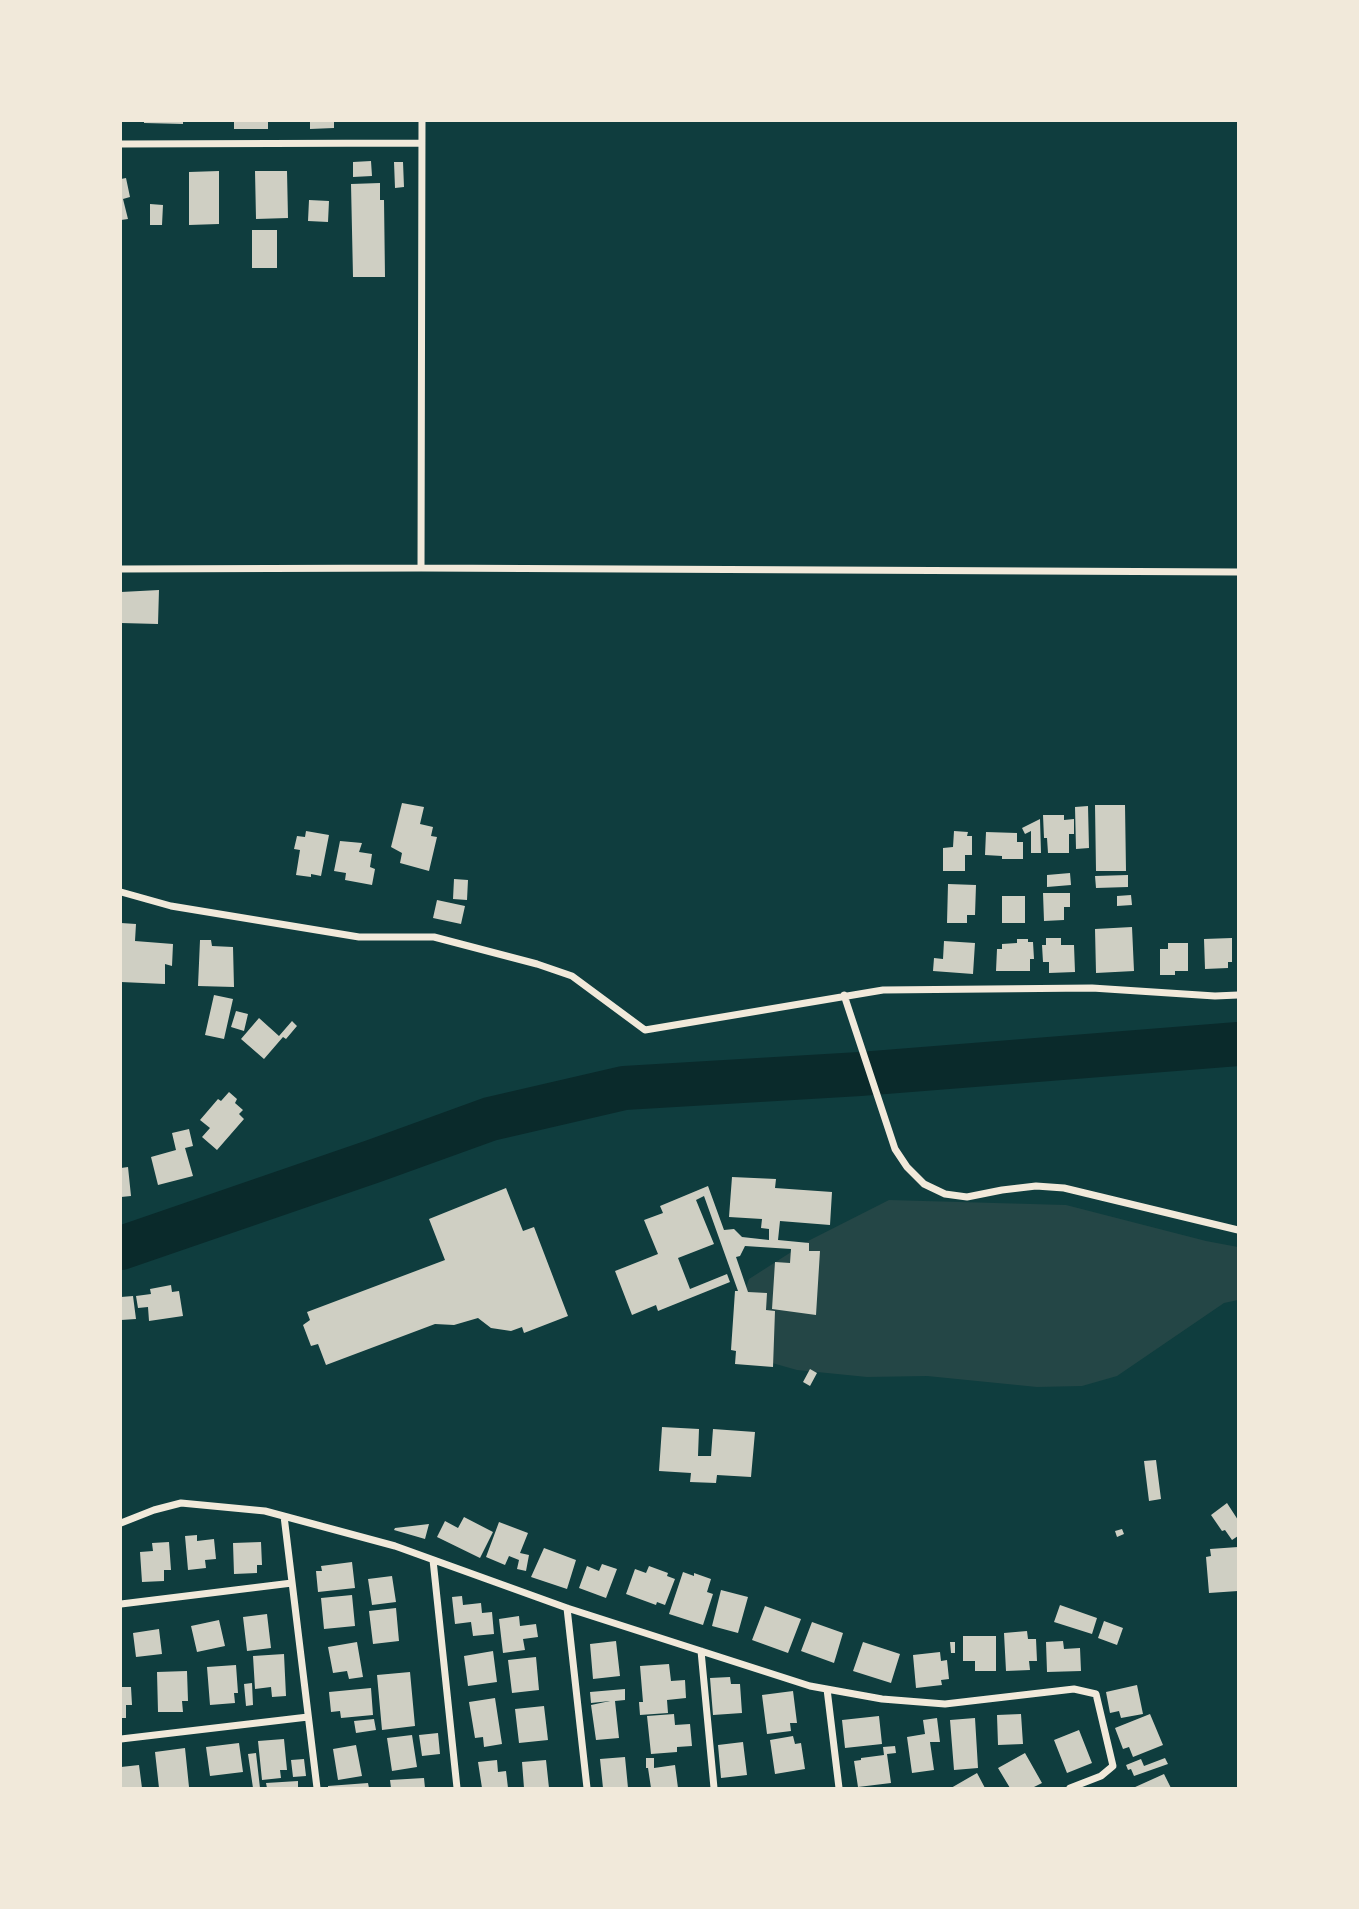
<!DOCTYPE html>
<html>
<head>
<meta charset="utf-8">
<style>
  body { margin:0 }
  #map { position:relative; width:1359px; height:1909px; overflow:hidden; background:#0f3d3e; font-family:"PT Serif",serif }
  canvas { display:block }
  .frame { position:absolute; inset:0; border:122px solid #f1e9da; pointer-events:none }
</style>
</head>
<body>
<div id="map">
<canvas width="1359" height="1909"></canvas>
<div class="frame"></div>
</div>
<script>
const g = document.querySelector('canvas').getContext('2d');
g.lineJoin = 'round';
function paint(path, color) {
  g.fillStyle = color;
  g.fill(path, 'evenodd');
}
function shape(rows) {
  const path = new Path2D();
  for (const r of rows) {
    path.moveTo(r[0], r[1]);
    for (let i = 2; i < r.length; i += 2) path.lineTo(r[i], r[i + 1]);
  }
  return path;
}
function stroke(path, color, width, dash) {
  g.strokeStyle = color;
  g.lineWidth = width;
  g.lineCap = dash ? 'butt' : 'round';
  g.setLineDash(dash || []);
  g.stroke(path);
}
paint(shape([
  [889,1200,1066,1205,1206,1241,1238,1247,1238,1300,1224,1303,1117,1376,1082,1386,1037,1387,927,1376,867,1377,797,1370,758,1359,737,1314,749,1279,810,1240]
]), '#244646');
stroke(shape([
  [121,1248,374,1161,490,1119,624,1088,860,1074,1238,1044]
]), '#0a2a2b', 44);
paint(shape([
  [144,121,183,121,183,124,144,123],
  [234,121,268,121,268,129,234,129],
  [310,121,334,121,334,128,310,129],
  [371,161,372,176,353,177,353,162],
  [394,162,403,162,404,187,395,188],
  [219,171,219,224,189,225,189,172],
  [255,171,287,171,288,218,256,219],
  [126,178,130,197,123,199,128,219,121,220,121,179],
  [380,183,380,200,384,200,385,277,353,277,351,184],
  [309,200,329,201,328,222,308,221],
  [150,204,163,205,162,225,150,225],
  [252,230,277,230,277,268,252,268],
  [159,590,158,624,121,623,121,592],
  [402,803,424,807,420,824,433,827,431,836,437,837,429,871,400,863,402,853,391,847],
  [1095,805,1125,805,1126,871,1096,871],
  [1088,806,1089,848,1076,849,1075,807],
  [1043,815,1064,815,1064,820,1074,819,1074,834,1069,834,1069,853,1048,853,1047,838,1044,838],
  [1040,819,1041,853,1031,853,1031,831,1025,834,1022,828],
  [306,831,329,835,321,876,311,874,311,877,296,875,300,850,294,849,297,836,305,837],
  [954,831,968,832,967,836,972,836,972,855,965,855,965,871,943,871,943,848,953,847],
  [986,832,1017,833,1017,842,1023,842,1023,859,1002,859,1002,856,985,855],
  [340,841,362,843,359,852,372,854,370,867,375,869,372,885,345,880,346,873,334,871],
  [1070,873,1071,885,1047,887,1047,875],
  [1128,875,1128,887,1096,888,1095,876],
  [454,879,468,880,467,900,453,899],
  [948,884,976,885,975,915,967,915,967,923,947,923],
  [1043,893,1070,893,1070,907,1064,907,1064,920,1044,921],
  [1131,895,1132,905,1117,906,1117,896],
  [1002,896,1025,896,1025,923,1002,923],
  [437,900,465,906,461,924,433,918],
  [121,923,136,924,135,941,173,944,172,966,165,964,165,984,121,982],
  [1132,927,1134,971,1096,973,1095,929],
  [1046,938,1061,938,1061,945,1074,945,1075,972,1049,973,1049,962,1043,962,1042,945,1046,945],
  [1232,938,1232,962,1228,962,1228,968,1205,969,1204,939],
  [1017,939,1028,939,1028,942,1033,942,1034,959,1030,959,1030,971,996,971,997,949,1002,949,1002,944,1017,943],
  [200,940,211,940,212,946,233,947,234,987,198,986],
  [944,941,975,943,973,974,933,971,934,958,943,959],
  [1168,943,1188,943,1188,971,1175,971,1175,975,1160,975,1160,949,1168,949],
  [214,995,233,999,224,1039,205,1035],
  [236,1011,248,1014,244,1031,231,1027],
  [259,1018,279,1036,292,1021,297,1026,286,1039,283,1037,264,1059,241,1039],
  [229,1092,237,1099,235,1103,243,1110,239,1114,244,1119,217,1150,202,1137,210,1128,200,1120,218,1099,221,1101],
  [189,1129,193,1146,185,1148,193,1176,158,1185,151,1157,176,1150,172,1133],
  [128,1167,131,1196,121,1197,121,1168],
  [732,1177,776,1179,775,1188,832,1192,830,1225,780,1221,778,1240,809,1243,809,1251,820,1251,816,1315,772,1309,775,1262,790,1263,791,1249,745,1246,740,1256,736,1257,748,1292,767,1293,766,1310,775,1311,773,1367,735,1364,736,1351,731,1350,735,1291,738,1291,704,1196,696,1200,714,1244,678,1258,690,1289,727,1274,730,1282,658,1311,656,1305,632,1315,615,1271,658,1254,644,1220,663,1213,660,1206,708,1186,724,1230,734,1229,742,1237,769,1240,769,1229,761,1228,762,1219,729,1217],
  [506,1188,523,1231,534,1227,568,1316,524,1333,522,1327,511,1331,491,1328,478,1318,454,1325,435,1324,326,1365,318,1344,311,1346,303,1325,310,1320,307,1312,445,1260,429,1219],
  [171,1285,172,1292,179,1291,183,1316,149,1321,148,1307,138,1308,136,1296,151,1294,150,1289],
  [133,1296,136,1319,121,1320,121,1297],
  [810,1369,817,1373,810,1386,803,1382],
  [662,1427,699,1429,698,1456,711,1456,713,1429,755,1432,751,1477,717,1475,716,1483,690,1482,691,1473,659,1471],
  [1156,1460,1161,1499,1149,1501,1144,1461],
  [1227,1503,1238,1520,1238,1536,1232,1540,1225,1530,1222,1531,1211,1515],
  [464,1517,493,1532,480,1558,437,1537,445,1521,458,1528],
  [499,1522,528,1533,520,1553,529,1555,526,1571,517,1569,519,1560,509,1556,505,1565,486,1557],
  [429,1524,425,1539,394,1530,395,1528],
  [1122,1529,1124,1534,1117,1537,1115,1531],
  [197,1535,197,1541,214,1539,216,1559,205,1560,206,1568,188,1570,185,1536],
  [169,1542,171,1570,164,1570,164,1581,142,1582,140,1552,153,1551,152,1543],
  [261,1542,262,1565,257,1565,257,1573,234,1574,233,1543],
  [1238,1547,1238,1591,1209,1593,1206,1557,1211,1556,1210,1549],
  [544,1548,576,1560,567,1589,531,1577],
  [352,1562,355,1588,318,1592,316,1571,322,1571,321,1566],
  [602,1564,617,1569,606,1598,579,1588,587,1566,599,1571],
  [649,1566,668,1573,667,1576,675,1579,665,1605,657,1602,656,1605,626,1594,635,1569,646,1573],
  [683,1572,694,1576,694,1573,711,1579,707,1592,713,1594,703,1625,669,1614],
  [392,1576,396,1602,372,1605,368,1579],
  [721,1590,748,1597,738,1633,712,1626],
  [352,1595,355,1626,324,1629,321,1598],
  [462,1596,463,1605,481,1603,482,1613,492,1612,494,1634,473,1636,471,1622,455,1624,452,1597],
  [1060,1605,1097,1618,1092,1634,1054,1622],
  [765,1606,801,1619,788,1653,752,1640],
  [396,1608,399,1641,373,1644,369,1611],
  [267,1614,271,1648,247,1651,243,1617],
  [519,1616,520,1626,536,1624,538,1637,523,1639,525,1650,503,1653,499,1619],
  [219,1620,225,1646,197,1652,191,1626],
  [1104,1621,1123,1628,1117,1645,1098,1638],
  [812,1622,843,1633,834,1663,801,1651],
  [159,1629,162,1654,136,1657,133,1633],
  [1027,1631,1028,1639,1036,1639,1037,1661,1029,1661,1030,1670,1006,1671,1004,1633],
  [963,1636,996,1636,996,1671,975,1671,975,1661,963,1661],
  [616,1641,620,1676,593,1679,590,1644],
  [1063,1641,1064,1649,1080,1648,1081,1671,1047,1672,1046,1642],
  [357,1642,363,1677,349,1679,347,1671,333,1673,328,1647],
  [863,1642,900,1654,891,1683,853,1671],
  [950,1642,955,1642,955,1653,951,1653],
  [493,1651,497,1682,468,1686,464,1656],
  [940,1652,941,1661,947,1660,949,1679,941,1680,942,1685,916,1688,913,1655],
  [284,1654,286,1696,272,1697,271,1687,255,1689,253,1656],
  [536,1657,539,1690,512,1693,508,1660],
  [669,1664,671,1681,685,1680,686,1698,667,1700,668,1713,640,1715,639,1702,643,1702,640,1666],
  [236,1665,238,1693,234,1693,235,1703,210,1705,207,1667],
  [187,1671,188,1701,182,1701,183,1712,158,1712,157,1672],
  [410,1672,415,1726,382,1730,377,1675],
  [730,1677,731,1684,740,1684,742,1713,713,1715,710,1678],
  [252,1683,253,1705,246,1706,244,1684],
  [1137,1685,1143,1714,1121,1718,1119,1711,1110,1713,1106,1692],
  [121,1687,131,1687,132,1705,126,1705,126,1718,121,1718],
  [371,1688,373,1715,341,1718,340,1711,331,1712,329,1692],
  [625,1689,625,1700,615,1701,619,1738,596,1740,591,1705,610,1701,591,1703,590,1692],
  [793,1691,797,1723,790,1723,791,1731,767,1734,762,1695],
  [495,1698,502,1744,484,1747,483,1737,475,1738,469,1702],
  [544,1706,548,1740,519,1743,515,1709],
  [674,1714,675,1725,690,1724,692,1746,677,1747,677,1752,651,1754,647,1716],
  [1021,1714,1023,1744,998,1745,997,1715],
  [1150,1714,1163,1745,1133,1757,1129,1747,1123,1749,1115,1728],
  [879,1716,882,1744,845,1748,842,1720],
  [937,1718,940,1742,930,1742,934,1770,912,1773,907,1737,925,1734,923,1720],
  [975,1718,978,1768,954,1770,950,1720],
  [374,1719,376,1730,356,1733,354,1721],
  [1079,1730,1092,1763,1067,1773,1054,1740],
  [438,1733,440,1754,422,1756,419,1735],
  [412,1735,417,1767,392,1771,387,1738],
  [793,1736,795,1744,801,1743,805,1769,775,1774,770,1740],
  [284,1739,287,1770,280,1770,281,1778,262,1780,258,1741],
  [743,1742,747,1775,721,1778,718,1745],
  [239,1743,243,1772,210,1776,206,1747],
  [356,1745,362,1776,338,1780,333,1749],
  [895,1746,896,1753,887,1754,891,1783,858,1787,854,1761,861,1760,861,1758,884,1755,883,1747],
  [185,1748,189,1787,159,1788,155,1752],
  [256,1753,260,1788,253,1788,248,1754],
  [1025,1753,1042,1783,1032,1788,1010,1788,998,1768],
  [625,1757,628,1788,603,1788,600,1759],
  [646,1758,654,1758,654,1768,675,1765,678,1788,651,1788,648,1768,646,1768],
  [1165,1758,1168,1764,1134,1776,1131,1769,1128,1770,1126,1765,1141,1759,1144,1766],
  [304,1759,306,1776,293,1777,291,1760],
  [497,1760,498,1772,506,1771,508,1788,482,1788,478,1762],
  [546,1760,549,1788,524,1788,522,1762],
  [139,1765,142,1788,121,1788,121,1767],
  [977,1773,985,1788,951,1788],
  [1164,1774,1171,1788,1133,1788],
  [424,1778,425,1788,391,1788,390,1780],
  [298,1781,298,1788,267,1788,266,1783],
  [368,1783,369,1788,328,1788,328,1786]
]), '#cfcfc3');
stroke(shape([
  [121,144,421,143],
  [421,568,422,121],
  [121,569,421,568,1238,572],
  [121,892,171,906,359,937,434,937,537,964,572,976,645,1030,883,990,1092,988,1215,996,1238,995],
  [844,995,895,1149,907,1167,924,1184,945,1194,967,1197,1002,1190,1036,1186,1064,1188,1238,1230],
  [284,1516,317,1788],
  [121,1523,154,1510,181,1503,265,1511,395,1546,567,1608,810,1686,882,1699,945,1704,1074,1689,1096,1694,1113,1766,1101,1776,1070,1788],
  [433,1560,457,1788],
  [121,1604,292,1583],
  [567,1608,587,1788],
  [701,1651,714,1788],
  [827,1689,839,1788],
  [121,1739,308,1717]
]), '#f1e9da', 7);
</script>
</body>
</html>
